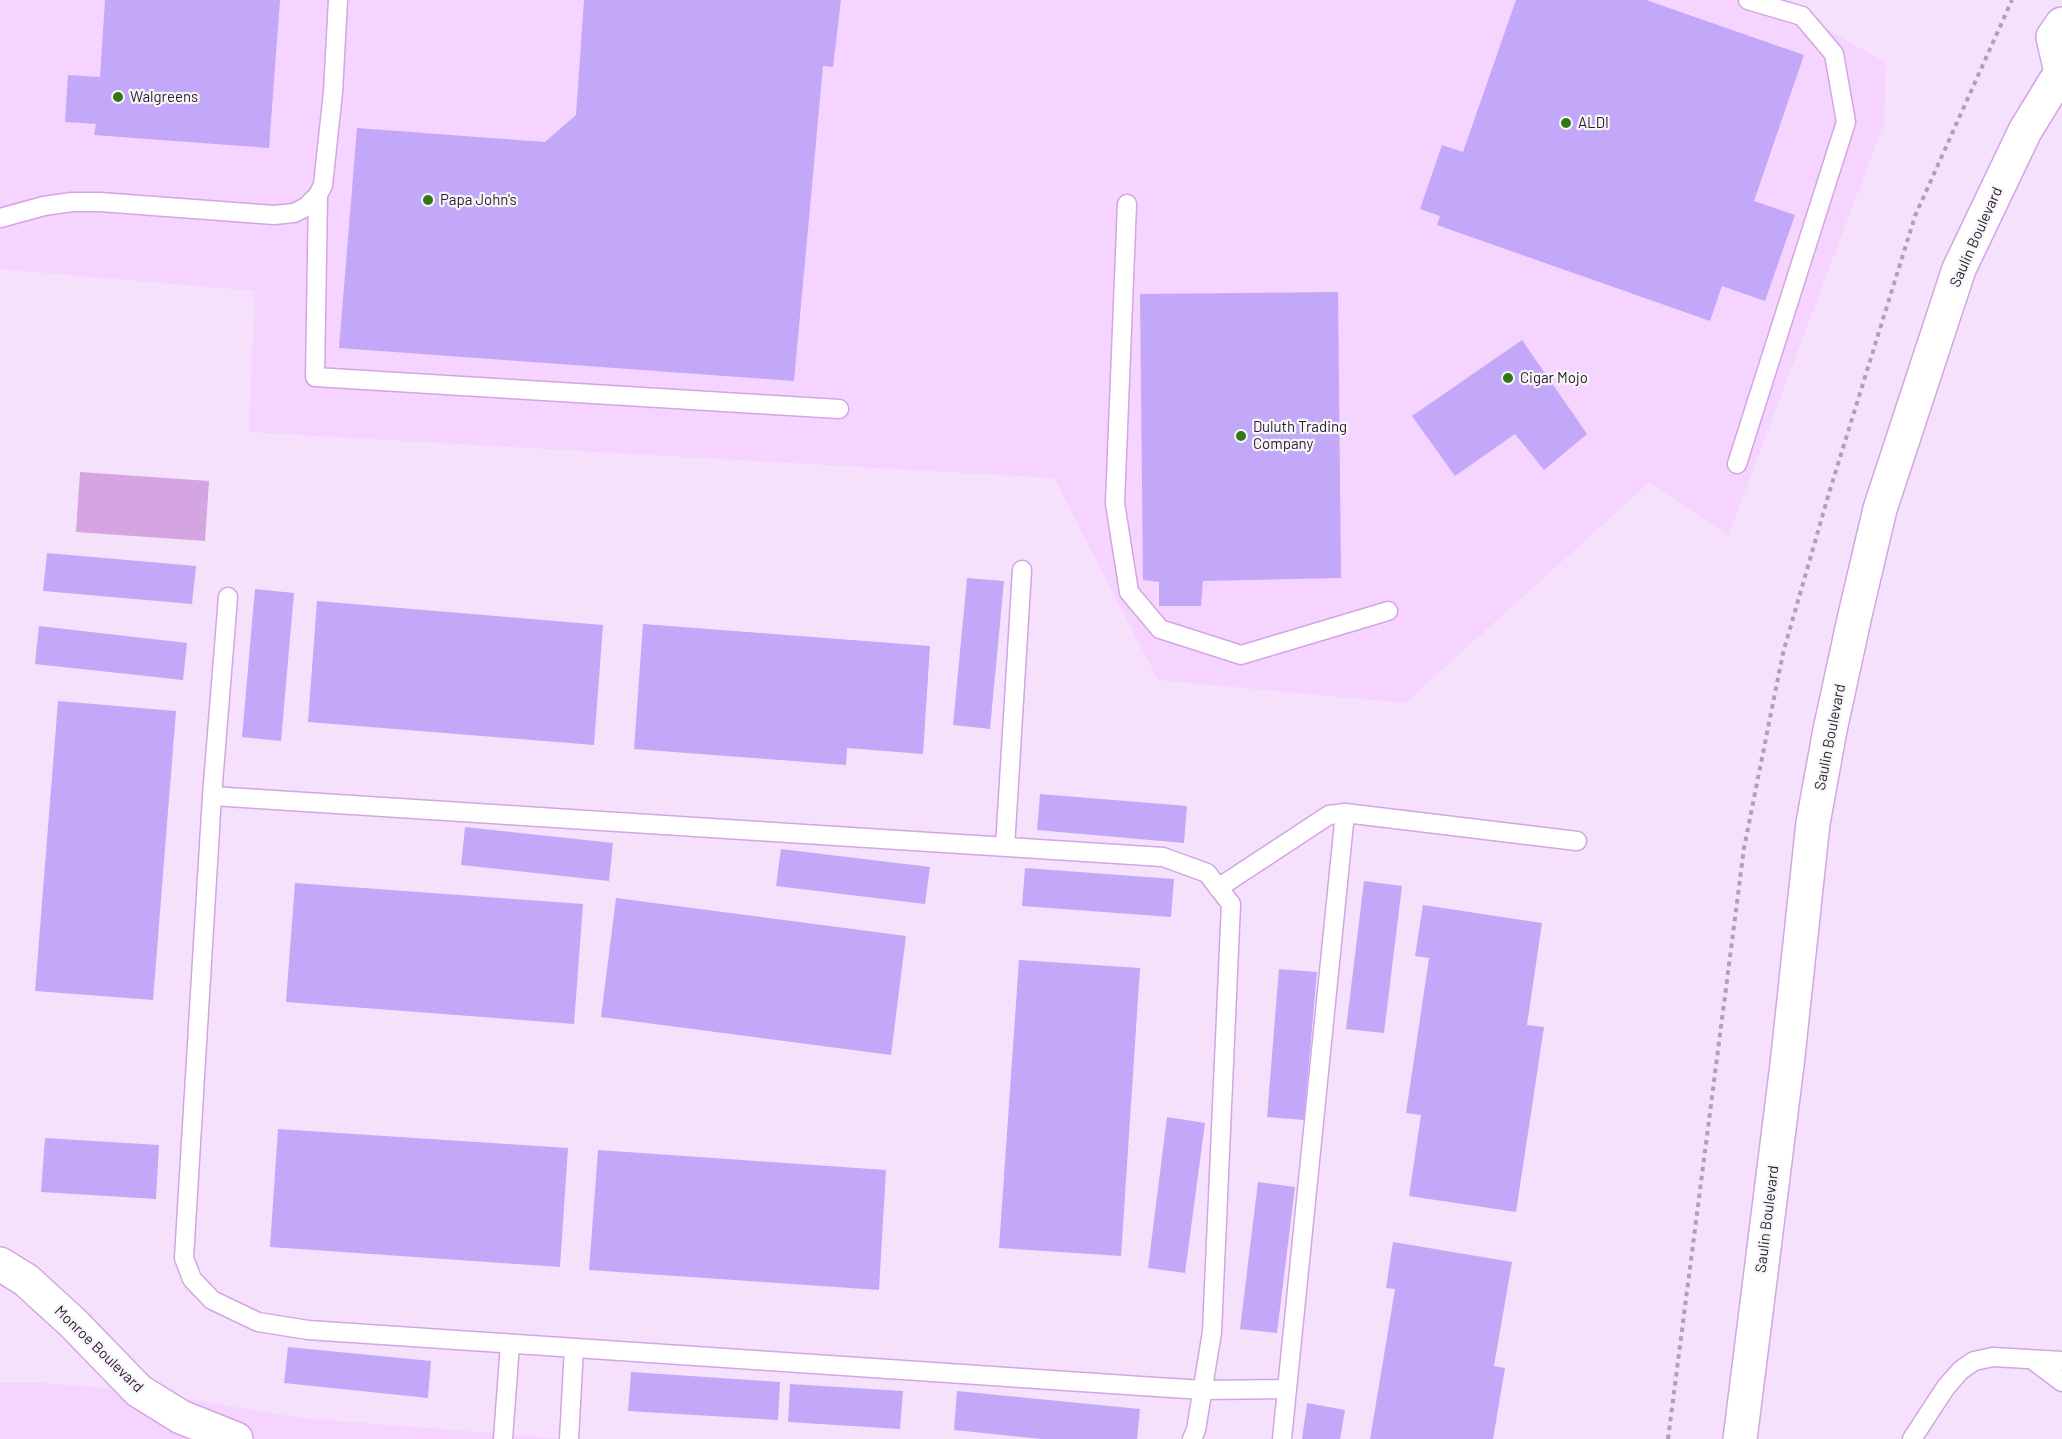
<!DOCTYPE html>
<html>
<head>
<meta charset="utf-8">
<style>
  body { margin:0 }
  canvas { display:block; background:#f5e1fb }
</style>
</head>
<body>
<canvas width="2062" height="1439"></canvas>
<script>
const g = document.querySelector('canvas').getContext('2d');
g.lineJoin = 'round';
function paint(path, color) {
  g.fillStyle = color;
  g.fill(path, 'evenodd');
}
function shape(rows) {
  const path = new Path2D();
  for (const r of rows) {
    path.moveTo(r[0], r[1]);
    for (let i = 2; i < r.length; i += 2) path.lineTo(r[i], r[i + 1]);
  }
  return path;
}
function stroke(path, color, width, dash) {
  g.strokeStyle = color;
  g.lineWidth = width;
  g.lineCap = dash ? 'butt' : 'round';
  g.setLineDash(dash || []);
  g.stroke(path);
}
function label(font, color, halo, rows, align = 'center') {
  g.font = font + ' Barlow,sans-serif';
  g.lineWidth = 4.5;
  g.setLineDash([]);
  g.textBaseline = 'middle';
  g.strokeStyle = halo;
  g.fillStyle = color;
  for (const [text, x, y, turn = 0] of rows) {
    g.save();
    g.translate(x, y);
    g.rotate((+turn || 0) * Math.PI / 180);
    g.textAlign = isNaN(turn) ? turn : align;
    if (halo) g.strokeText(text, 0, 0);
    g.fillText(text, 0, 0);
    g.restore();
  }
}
paint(shape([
  [0,0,1775,0,1886,63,1884,123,1728,536,1650,482,1405,703,1158,680,1054,478,249,432,255,291,0,269],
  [0,1383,43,1383,139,1391,301,1418,566,1439,0,1439]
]), '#f5d4ff');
paint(shape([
  [80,472,209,481,205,541,76,532]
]), '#d4a5e1');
paint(shape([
  [105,0,280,0,269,148,94,135,96,124,65,122,68,75,100,77],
  [584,0,841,0,833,67,823,66,794,381,339,348,357,128,545,142,576,115],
  [1516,0,1646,0,1804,55,1754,201,1795,215,1765,301,1722,286,1710,321,1437,225,1440,216,1420,209,1442,145,1463,152],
  [1338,292,1341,578,1203,581,1201,606,1159,606,1159,582,1143,580,1140,294],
  [1522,340,1587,434,1544,470,1515,434,1455,476,1412,416],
  [47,553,196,566,192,604,43,591],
  [967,578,1004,581,990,729,953,725],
  [255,589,294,593,281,741,242,737],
  [317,601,603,625,594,745,308,722],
  [643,624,930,646,923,754,847,748,846,765,634,749],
  [39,626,187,643,183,680,35,664],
  [58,701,176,711,153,1000,35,991],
  [1040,794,1187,806,1184,843,1037,830],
  [465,827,613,843,609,881,461,865],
  [781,849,930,867,925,904,776,886],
  [1025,868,1174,879,1171,917,1022,906],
  [1364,881,1402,886,1384,1033,1346,1029],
  [295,883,583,904,574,1024,286,1002],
  [616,898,906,936,891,1055,601,1017],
  [1423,905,1542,923,1527,1025,1544,1027,1516,1212,1409,1196,1421,1115,1406,1113,1429,958,1415,956],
  [1019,960,1140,968,1121,1256,999,1248],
  [1279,969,1317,972,1304,1120,1267,1117],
  [1167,1117,1205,1123,1185,1273,1148,1268],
  [278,1129,568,1148,560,1267,270,1247],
  [45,1138,159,1145,156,1199,41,1192],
  [598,1150,886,1170,879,1290,589,1270],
  [1258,1182,1295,1187,1277,1333,1240,1329],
  [1393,1242,1512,1262,1494,1366,1505,1368,1493,1439,1370,1439,1395,1289,1386,1288],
  [288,1347,431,1361,428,1398,284,1383],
  [631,1372,780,1382,778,1420,628,1411],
  [790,1384,903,1391,900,1429,788,1422],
  [957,1391,1140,1409,1137,1439,1041,1439,954,1430],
  [1307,1403,1345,1410,1340,1439,1302,1439]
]), '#c3a8fa');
const service = shape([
  [318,195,315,377,839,409],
  [1127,204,1115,503,1129,592,1160,629,1241,655,1388,611],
  [0,218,44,206,72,202,100,202,274,215,294,213,306,207,318,195,323,185,333,92,338,0],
  [1737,464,1846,122,1834,54,1802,16,1748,0],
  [228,597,212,796,184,1258,192,1279,212,1300,258,1322,308,1330,1156,1387,1203,1390,1287,1389],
  [212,796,1163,857,1207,873,1231,904,1212,1332,1196,1430,1192,1439],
  [1005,847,1022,570],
  [1218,888,1329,815,1345,813,1577,841],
  [2034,1361,2062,1382],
  [503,1439,510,1344],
  [569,1439,574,1348],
  [1282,1439,1345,813],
  [1912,1439,1946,1387,1961,1370,1974,1361,1993,1357,2062,1361]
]);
const minor = shape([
  [0,1264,26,1280,73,1323,139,1391,181,1417,236,1439]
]);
const tertiary = shape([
  [1740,1439,1787,1065,1813,823,1830,730,1855,615,1880,509,1959,269,2025,131,2061,72,2053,37,2062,24]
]);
stroke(service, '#d5a5e3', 21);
stroke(minor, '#d5a5e3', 36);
stroke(tertiary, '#d5a5e3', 36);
stroke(shape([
  [1668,1439,1744,848,1783,653,1829,493,1915,216,2012,0]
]), '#b29eb8', 4, [4.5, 4.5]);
stroke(service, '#fff', 18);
stroke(minor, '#fff', 33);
stroke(tertiary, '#fff', 33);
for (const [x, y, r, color] of [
  [118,97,6,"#337718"],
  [1566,123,6,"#337718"],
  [428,200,6,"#337718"],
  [1508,378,6,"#337718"],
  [1241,436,6,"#337718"]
]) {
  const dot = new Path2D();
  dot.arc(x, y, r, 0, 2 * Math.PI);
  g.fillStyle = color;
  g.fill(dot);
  stroke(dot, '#f6f6f6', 2);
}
label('15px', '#2e1b33', '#f6f6f6', [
  ["Walgreens",130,97],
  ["ALDI",1578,123],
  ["Papa John's",440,200],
  ["Cigar Mojo",1520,378],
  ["Duluth Trading",1253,427],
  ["Company",1253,444]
], 'left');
label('15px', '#2e1b33', '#f6f6f6', [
  ["Saulin Boulevard",1976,237,-66],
  ["Saulin Boulevard",1830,737,-79],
  ["Saulin Boulevard",1767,1219,-83],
  ["Monroe Boulevard",99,1349,44]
]);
</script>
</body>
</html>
